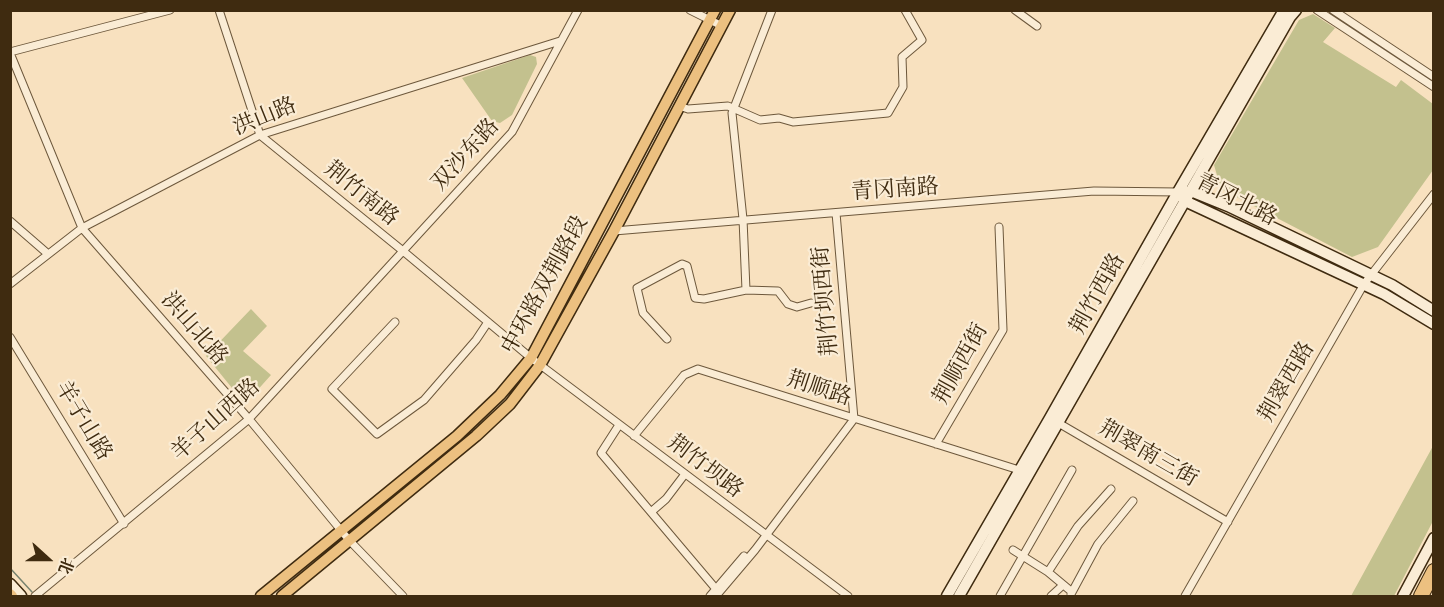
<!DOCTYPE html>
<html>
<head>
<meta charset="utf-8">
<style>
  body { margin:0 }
  #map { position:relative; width:1444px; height:607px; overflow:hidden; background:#f8e1bf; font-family:"Old Standard TT","Noto Serif SC",serif }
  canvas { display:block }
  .frame { position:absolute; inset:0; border:12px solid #3f2b10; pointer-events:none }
  .north { position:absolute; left:18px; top:529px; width:60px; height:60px; -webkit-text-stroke:4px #faecd5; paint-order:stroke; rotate:111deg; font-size:16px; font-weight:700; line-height:24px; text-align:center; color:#3f2b10 }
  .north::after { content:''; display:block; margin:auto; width:21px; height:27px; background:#3f2b10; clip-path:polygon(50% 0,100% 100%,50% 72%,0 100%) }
</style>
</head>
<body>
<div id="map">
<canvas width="1444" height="607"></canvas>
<div class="frame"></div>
<div class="north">北</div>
</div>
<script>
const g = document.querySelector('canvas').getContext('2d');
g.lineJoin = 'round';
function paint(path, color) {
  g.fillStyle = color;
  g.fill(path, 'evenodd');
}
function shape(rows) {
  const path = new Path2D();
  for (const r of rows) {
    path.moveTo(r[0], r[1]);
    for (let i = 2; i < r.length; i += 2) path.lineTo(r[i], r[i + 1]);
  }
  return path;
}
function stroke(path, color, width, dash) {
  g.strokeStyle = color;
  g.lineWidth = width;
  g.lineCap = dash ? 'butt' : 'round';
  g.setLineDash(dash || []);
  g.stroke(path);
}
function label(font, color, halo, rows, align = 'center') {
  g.font = font + ' "Old Standard TT","Noto Serif SC",serif';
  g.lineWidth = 4.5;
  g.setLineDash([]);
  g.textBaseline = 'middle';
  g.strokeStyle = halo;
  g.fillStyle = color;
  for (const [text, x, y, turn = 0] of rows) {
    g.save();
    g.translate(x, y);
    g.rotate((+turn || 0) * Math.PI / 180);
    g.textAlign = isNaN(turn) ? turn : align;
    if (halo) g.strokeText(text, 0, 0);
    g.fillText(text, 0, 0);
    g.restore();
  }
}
paint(shape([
  [1313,14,1335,28,1323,42,1396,87,1401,80,1433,104,1433,170,1378,247,1352,257,1221,189,1214,165,1299,20],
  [530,55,536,57,537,64,512,115,500,123,492,121,462,78],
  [251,309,267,326,243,351,271,375,245,404,206,356],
  [1433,446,1433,521,1394,596,1351,596]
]), '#c3c18e');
stroke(shape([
  [10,568,32,592]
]), '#78836f', 1.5);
const street = shape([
  [219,10,260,135,403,251,531,358,848,596],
  [690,10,722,26],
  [1015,10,1037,26],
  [1317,10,1434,87],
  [1333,10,1434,77],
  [10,52,170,10],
  [10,53,82,228,249,419,349,540,403,596],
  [679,106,688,109,728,106,760,120,779,118,793,122,888,113,903,87,902,57,922,40,905,10],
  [10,221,48,254],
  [614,231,1094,191,1178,192],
  [10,284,82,228,260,135,560,41],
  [746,290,743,219,732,113,772,10],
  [395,322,332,389,377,434,424,400,476,340,488,322],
  [10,337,124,524],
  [667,339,643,313,637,288,682,264,687,266,695,298,704,299,746,290,778,291,788,304,797,307,811,303],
  [1055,421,1228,522],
  [619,425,601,453,716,589],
  [634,436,684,375,698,369,1019,470],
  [936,444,1003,330,999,227],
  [651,512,666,499,685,474],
  [1013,550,1048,572],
  [1072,592,1048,572,1078,526,1111,489],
  [1071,594,1098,544,1133,501],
  [35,596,249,419,512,132,578,10],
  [710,596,744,556],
  [716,596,755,550,854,419,836,213],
  [1000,596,1072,470],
  [1051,596,1063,585],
  [1185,596,1364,284,1434,194]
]);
const secondary = shape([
  [1186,192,1191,191,1228,206,1392,285,1434,311],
  [1182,197,1185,201,1384,294,1434,324],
  [10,584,21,596],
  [947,596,1050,418,1178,192,1284,10],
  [959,596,1290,17,1296,10],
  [1403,596,1434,538]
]);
const primary = shape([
  [10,594,12,596],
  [261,596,457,436,500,395,531,358,715,10],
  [282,596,476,436,510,404,540,365,614,231,730,10]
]);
const highway = shape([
  [1421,596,1434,571]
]);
stroke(street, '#6d583c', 9);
stroke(secondary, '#3f2b10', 13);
stroke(primary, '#3f2b10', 13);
stroke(highway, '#3f2b10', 16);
stroke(street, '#faecd5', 7);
stroke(secondary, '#faecd5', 10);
stroke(primary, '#ecc080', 10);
stroke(highway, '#ecc080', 14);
label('22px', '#3f2b10', '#faecd5', [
  ["洪山路",265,117,-22],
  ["双沙东路",466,155,-48],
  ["青冈南路",895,190,-4],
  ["荆竹南路",361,194,39],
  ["青冈北路",1236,200,27],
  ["中环路双荆路段",545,285,-61],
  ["荆竹西路",1098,294,-61],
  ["荆竹坝西街",826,301,-95],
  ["洪山北路",194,329,49],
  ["荆顺西街",961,364,-61],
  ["荆翠西路",1287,382,-60],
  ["荆顺路",819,389,18],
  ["羊子山西路",216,420,-42],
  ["羊子山路",83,421,59],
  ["荆翠南三街",1148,454,30],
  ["荆竹坝路",705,467,37]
]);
</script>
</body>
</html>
